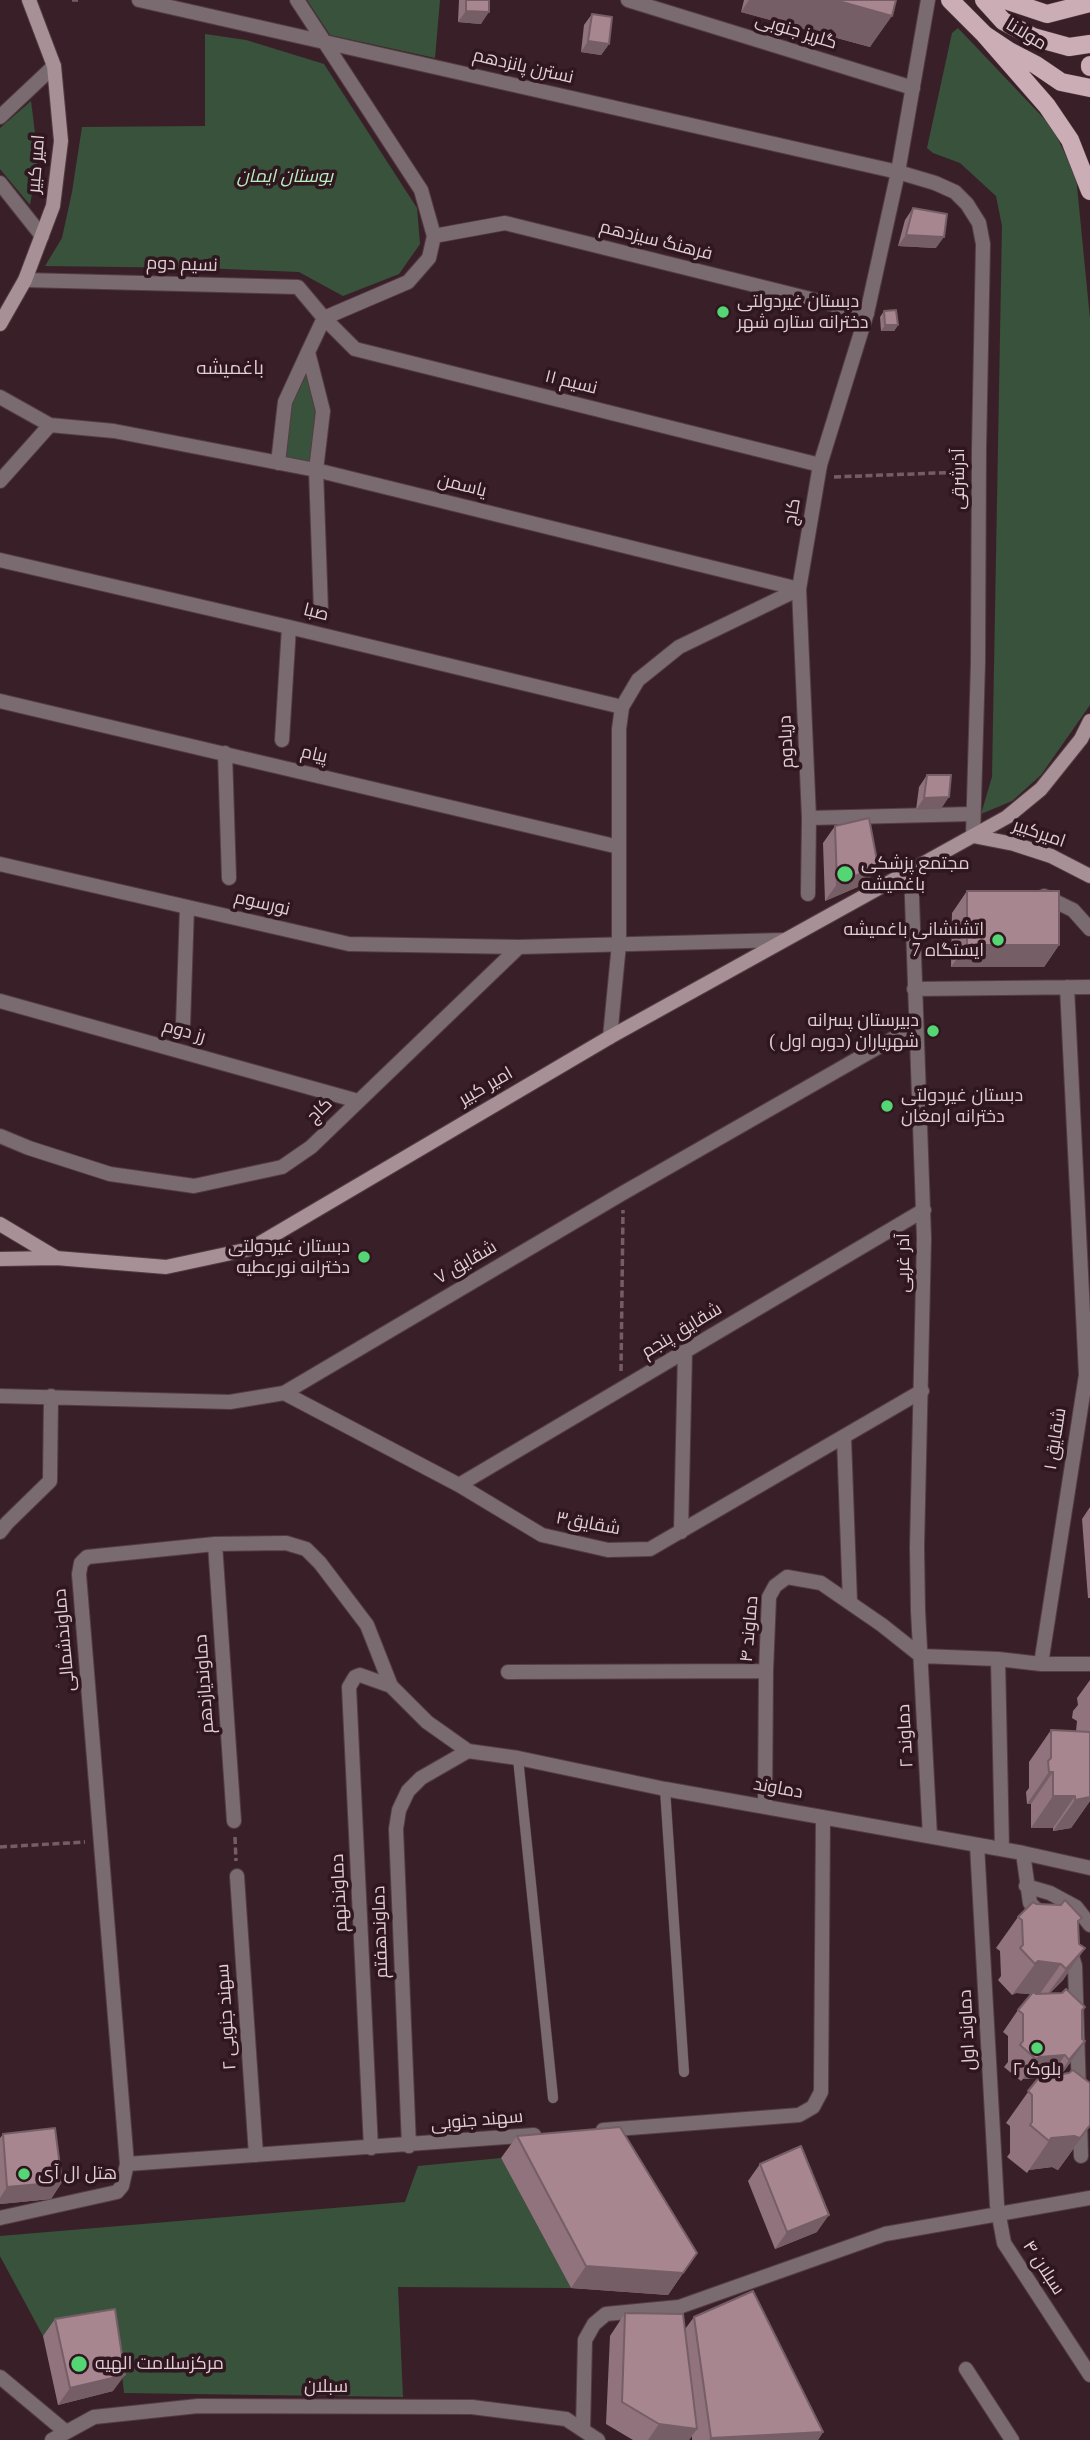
<!DOCTYPE html>
<html>
<head>
<meta charset="utf-8">
<style>
  body { margin:0 }
  canvas { display:block; background:#392028 }
</style>
</head>
<body>
<canvas width="1090" height="2440"></canvas>
<script>
const g = document.querySelector('canvas').getContext('2d');
g.lineJoin = 'round';
function paint(path, color) {
  g.fillStyle = color;
  g.fill(path, 'evenodd');
}
function shape(rows) {
  const path = new Path2D();
  for (const r of rows) {
    path.moveTo(r[0], r[1]);
    for (let i = 2; i < r.length; i += 2) path.lineTo(r[i], r[i + 1]);
  }
  return path;
}
function stroke(path, color, width, dash) {
  g.strokeStyle = color;
  g.lineWidth = width;
  g.lineCap = dash ? 'butt' : 'round';
  g.setLineDash(dash || []);
  g.stroke(path);
}
function label(font, color, halo, rows, align = 'center') {
  g.font = font + ' "Times New Roman",Cairo,serif';
  g.lineWidth = 7;
  g.setLineDash([]);
  g.textBaseline = 'middle';
  g.strokeStyle = halo;
  g.fillStyle = color;
  for (const [text, x, y, turn = 0] of rows) {
    g.save();
    g.translate(x, y);
    g.rotate((+turn || 0) * Math.PI / 180);
    g.textAlign = isNaN(turn) ? turn : align;
    if (halo) g.strokeText(text, 0, 0);
    g.fillText(text, 0, 0);
    g.restore();
  }
}
paint(shape([
  [307,0,440,0,435,58,330,35],
  [958,28,1052,127,1076,176,1090,319,1090,705,1041,775,1012,801,981,814,992,777,1002,226,996,196,960,163,933,153,927,148,952,33],
  [205,34,246,40,324,64,417,208,420,244,399,274,343,296,299,272,202,268,45,266,62,238,72,192,82,127,205,126],
  [31,101,38,157,30,205,0,169,0,128],
  [308,369,317,412,311,464,284,459,289,408],
  [501,2158,571,2288,398,2287,403,2397,124,2393,117,2328,103,2326,43,2336,0,2256,0,2236,405,2202,418,2166]
]), '#38523c');
const service = shape([
  [518,1758,553,2098],
  [665,1789,684,2072]
]);
const minor = shape([
  [139,0,898,172],
  [297,0,421,190,434,236,429,258,408,282,324,318,308,352],
  [628,0,913,88],
  [434,236,505,223,867,313],
  [25,280,298,287,324,318,355,349,820,465],
  [0,397,50,425,114,431,316,470,799,589],
  [278,463,285,402,308,352,323,411,316,470,321,611],
  [0,481,50,425],
  [0,560,289,627,622,707],
  [0,701,619,847],
  [282,740,289,627],
  [225,753,229,878],
  [809,818,972,814],
  [0,864,349,944,519,947,784,940],
  [911,870,924,1238,917,1547,918,1611,930,1836],
  [1044,896,1073,910,1090,929],
  [914,989,1090,987],
  [0,1001,358,1101],
  [183,1026,187,907],
  [0,1136,29,1148,110,1174,194,1186,282,1167,311,1147,519,947],
  [284,1393,459,1485,542,1535,608,1550,650,1549,922,1391],
  [0,1396,230,1402,284,1393,623,1193,915,1026],
  [844,1438,850,1602],
  [459,1485,924,1210],
  [0,1532,7,1523,50,1481,51,1396],
  [681,1532,685,1352],
  [215,1544,234,1821],
  [921,1656,998,1659],
  [1041,1664,1090,1664],
  [508,1672,766,1671],
  [765,1807,766,1671,769,1597,775,1586,787,1577,821,1583,882,1625,921,1656],
  [977,1845,997,2205,1004,2243,1090,2375],
  [1002,1849,998,1659,1041,1664,1086,1375,1067,987],
  [1023,1853,1030,1903,1043,1916],
  [237,1876,256,2155],
  [1026,1886,1050,1893,1076,1907,1090,1925],
  [1069,1946,1075,1966,1079,2093],
  [1080,2121,1081,2156],
  [603,2130,799,2115,813,2107,821,2092,823,1817],
  [409,2146,396,1829,399,1810,408,1791,421,1778,468,1751],
  [371,2148,349,1687,355,1677,360,1675,391,1686],
  [127,2164,534,2135],
  [0,2218,117,2192,122,2186,127,2164,79,1574,81,1563,87,1557,215,1544,286,1543,306,1549,320,1563,367,1625,391,1686,427,1722,468,1751,518,1758,665,1789,1023,1853,1090,1868],
  [966,2369,1012,2440],
  [0,2377,66,2432],
  [583,2430,585,2340,594,2324,606,2314,679,2307,885,2234,1090,2198]
]);
const tertiary = shape([
  [0,117,54,66],
  [898,172,935,183,955,192,967,204,979,223,983,244,979,450,978,662,973,836],
  [0,183,42,236],
  [808,894,809,818,799,589,820,465,867,313,898,172,928,0],
  [610,1037,619,944,619,729,622,707,638,680,679,647,799,589],
  [52,2440,94,2417,198,2406,472,2407,566,2419,598,2440]
]);
const secondary = shape([
  [0,324,25,280,53,206,61,141,54,66,29,0],
  [973,836,1014,844,1051,856,1090,876],
  [0,1224,55,1257],
  [0,1259,56,1258,166,1267,250,1249,610,1037,1007,817,1041,789,1081,739,1090,721]
]);
const primary = shape([
  [950,0,985,35,1009,51,1036,65,1061,82,1090,88],
  [984,0,1003,21,1033,37,1069,47,1090,44],
  [1005,0,1047,14,1090,3],
  [985,35,1047,106,1070,140,1090,191],
  [1090,65,1090,67]
]);
stroke(service, '#543c43', 11);
stroke(minor, '#543c43', 16);
stroke(tertiary, '#543c43', 16);
stroke(secondary, '#543c43', 16);
stroke(primary, '#543c43', 19);
stroke(shape([
  [72,0,78,0],
  [834,477,963,472],
  [621,1371,623,1210],
  [235,1837,236,1861],
  [0,1847,85,1842]
]), '#745e64', 3.5, [7, 3.5]);
stroke(service, '#796b6f', 10);
stroke(minor, '#796b6f', 14);
stroke(tertiary, '#796b6f', 14);
stroke(secondary, '#a79096', 14);
stroke(primary, '#caadb5', 18);
paint(shape([
  [459,0,489,0,481,24,458,22],
  [744,0,896,0,870,47,741,12],
  [592,14,609,44,601,55,581,52,584,25],
  [913,208,936,248,898,246,905,220],
  [884,311,898,325,894,331,881,331,880,317],
  [927,775,941,809,916,810,919,787],
  [835,826,867,883,825,901,823,843],
  [967,891,1059,945,1044,967,951,967,952,913],
  [1090,1507,1090,1598,1088,1598,1082,1519],
  [1090,1680,1090,1801,1071,1828,1053,1831,1053,1828,1031,1828,1031,1804,1027,1804,1026,1792,1029,1788,1029,1762,1051,1730,1076,1731,1077,1721,1072,1718,1073,1711,1078,1705,1077,1698],
  [1036,1904,1082,1918,1078,1924,1079,1944,1085,1948,1063,1980,1050,1993,1082,2012,1070,2063,1061,2075,1090,2126,1058,2170,1052,2167,1029,2170,1027,2173,1007,2157,1010,2153,1010,2126,1006,2123,1038,2078,1023,2079,1021,2081,1004,2067,1008,2062,1008,2036,1003,2032,1018,2010,1031,1994,1016,1993,1012,1995,998,1980,1001,1976,1000,1951,996,1948,1018,1917],
  [3,2134,62,2182,51,2199,0,2204,0,2138],
  [517,2136,697,2253,668,2295,571,2288,501,2158],
  [760,2164,817,2232,775,2249,748,2181],
  [625,2313,685,2329,694,2317,823,2432,818,2440,692,2440,692,2436,689,2440,633,2440,606,2424,610,2336],
  [55,2319,113,2391,58,2405,43,2336]
]), '#90737c');
paint(shape([
  [749,0,835,0,892,16,870,47,741,12],
  [466,11,489,12,481,24,458,22],
  [588,41,609,44,601,55,581,52],
  [906,235,944,237,936,248,898,246],
  [885,325,898,325,894,331,881,331],
  [949,797,941,809,916,810,924,798],
  [878,866,867,883,825,901,837,884],
  [967,945,1059,945,1044,967,951,967],
  [1049,1772,1053,1772,1031,1804,1027,1804],
  [1053,1796,1075,1796,1053,1828,1031,1828],
  [1090,1797,1090,1801,1071,1828,1053,1831,1075,1800],
  [1085,1948,1063,1980,1043,2000,1066,1969],
  [1038,1961,1061,1964,1039,1995,1016,1993,1012,1995,1035,1964],
  [1085,2041,1070,2063,1054,2082,1069,2060],
  [1065,2055,1050,2077,1023,2079,1021,2081,1039,2057],
  [1090,2126,1058,2170,1052,2167,1029,2170,1051,2138],
  [62,2182,51,2199,0,2204,0,2198,7,2187],
  [829,2215,817,2232,775,2249,787,2232],
  [586,2266,683,2273,668,2295,571,2288],
  [125,2375,113,2391,58,2405,70,2388],
  [659,2424,697,2429,689,2440,648,2440],
  [823,2432,818,2440,709,2440,711,2438]
]), '#755e65');
const building = shape([
  [466,0,489,0,489,12,466,11,466,0],
  [835,0,896,0,892,16,835,0],
  [592,14,612,17,609,44,588,41,592,14],
  [913,208,947,214,944,237,906,235,913,208],
  [896,310,898,325,885,325,884,311,896,310],
  [927,775,951,775,949,797,924,798,927,775],
  [869,818,878,866,837,884,835,826,869,818],
  [967,891,1059,891,1059,945,967,945,967,891],
  [1051,1730,1090,1732,1090,1797,1075,1800,1075,1796,1053,1796,1053,1772,1049,1772,1048,1761,1051,1758,1051,1730],
  [1065,1900,1082,1918,1078,1921,1079,1944,1085,1948,1066,1969,1061,1964,1038,1961,1035,1964,1020,1948,1023,1945,1022,1920,1018,1917,1033,1902,1036,1904,1061,1905,1065,1900],
  [1066,1989,1085,2007,1082,2010,1082,2039,1085,2041,1069,2060,1065,2055,1039,2057,1036,2059,1020,2045,1023,2041,1023,2014,1018,2010,1033,1992,1036,1994,1062,1993,1066,1989],
  [1073,2070,1090,2083,1090,2125,1080,2138,1074,2136,1051,2138,1049,2141,1030,2125,1032,2122,1032,2095,1028,2091,1041,2075,1046,2077,1069,2073,1073,2070],
  [620,2127,697,2253,683,2273,586,2266,517,2136,620,2127],
  [55,2128,62,2182,7,2187,3,2134,55,2128],
  [801,2146,829,2215,787,2232,760,2164,801,2146],
  [753,2291,823,2432,711,2438,694,2317,753,2291],
  [115,2309,125,2375,70,2388,55,2319,115,2309],
  [625,2313,683,2314,697,2429,659,2424,622,2402,625,2313]
]);
paint(building, '#a78690');
stroke(building, '#755e65', 2);
for (const [x, y, r, color] of [
  [723,312,7,"#53d673"],
  [845,874,9,"#53d673"],
  [998,940,7,"#53d673"],
  [933,1031,7,"#53d673"],
  [887,1106,7,"#53d673"],
  [364,1257,7,"#53d673"],
  [1037,2048,7,"#53d673"],
  [24,2174,7,"#53d673"],
  [79,2364,9,"#53d673"]
]) {
  const dot = new Path2D();
  dot.arc(x, y, r, 0, 2 * Math.PI);
  g.fillStyle = color;
  g.fill(dot);
  stroke(dot, '#2f161f', 2.5);
}
label('18px', '#dfced3', '#2f161f', [
  ["گلریز جنوبی",796,32,17],
  ["مولانا",1026,35,31],
  ["نسترن پانزدهم",523,67,13],
  ["امیر کبیر",37,164,-85],
  ["فرهنگ سیزدهم",656,241,14],
  ["نسیم دوم",182,265,2],
  ["نسیم ۱۱",571,383,14],
  ["آذرشرقی",959,479,-90],
  ["یاسمن",462,486,14],
  ["کاج",793,512,-80],
  ["صبا",316,613,14],
  ["دریادوم",787,742,-93],
  ["پیام",314,755,13],
  ["امیرکبیر",1039,834,19],
  ["نورسوم",262,904,13],
  ["رز دوم",184,1032,16],
  ["امیر کبیر",486,1087,-30],
  ["کاج",320,1111,-44],
  ["شقایق ۷",466,1263,-30],
  ["آذر غربی",904,1263,-90],
  ["شقایق پنجم",682,1331,-31],
  ["شقایق ۱",1056,1439,-81],
  ["شقایق۳",588,1524,10],
  ["دماوند ۴",750,1629,-85],
  ["دماوندشمالی",65,1640,-95],
  ["دماوندیازدهم",205,1684,-94],
  ["دماوند ۲",906,1736,-93],
  ["دماوند",778,1789,10],
  ["دماوندنهم",340,1893,-93],
  ["دماوندهفتم",381,1932,-92],
  ["سهند جنوبی ۲",227,2017,-94],
  ["دماوند اول",968,2030,-93],
  ["سهند جنوبی",477,2121,-5],
  ["سبلان ۴",1043,2268,57],
  ["سبلان",326,2387]
]);
label('italic 18px', '#b7efbe', '#2f161f', [
  ["بوستان ایمان",285,177]
]);
label('18px', '#dfced3', '#2f161f', [
  ["دبستان غیردولتی",737,302],
  ["دخترانه ستاره شهر",737,323],
  ["مجتمع پزشکی",861,864],
  ["باغمیشه",861,885],
  ["اتشنشانی باغمیشه",984,930,"right"],
  ["ایستگاه 7",984,951,"right"],
  ["دبیرستان پسرانه",919,1021,"right"],
  ["شهریاران (دوره اول )",919,1042,"right"],
  ["دبستان غیردولتی",901,1096],
  ["دخترانه ارمغان",901,1117],
  ["دبستان غیردولتی",350,1247,"right"],
  ["دخترانه نورعطیه",350,1268,"right"],
  ["بلوک ۲",1037,2070,"center"],
  ["هتل ال آی",38,2174],
  ["مرکزسلامت الهیه",95,2364]
], 'left');
label('19px', '#dfced3', '#2f161f', [
  ["باغمیشه",230,369]
]);
</script>
</body>
</html>
